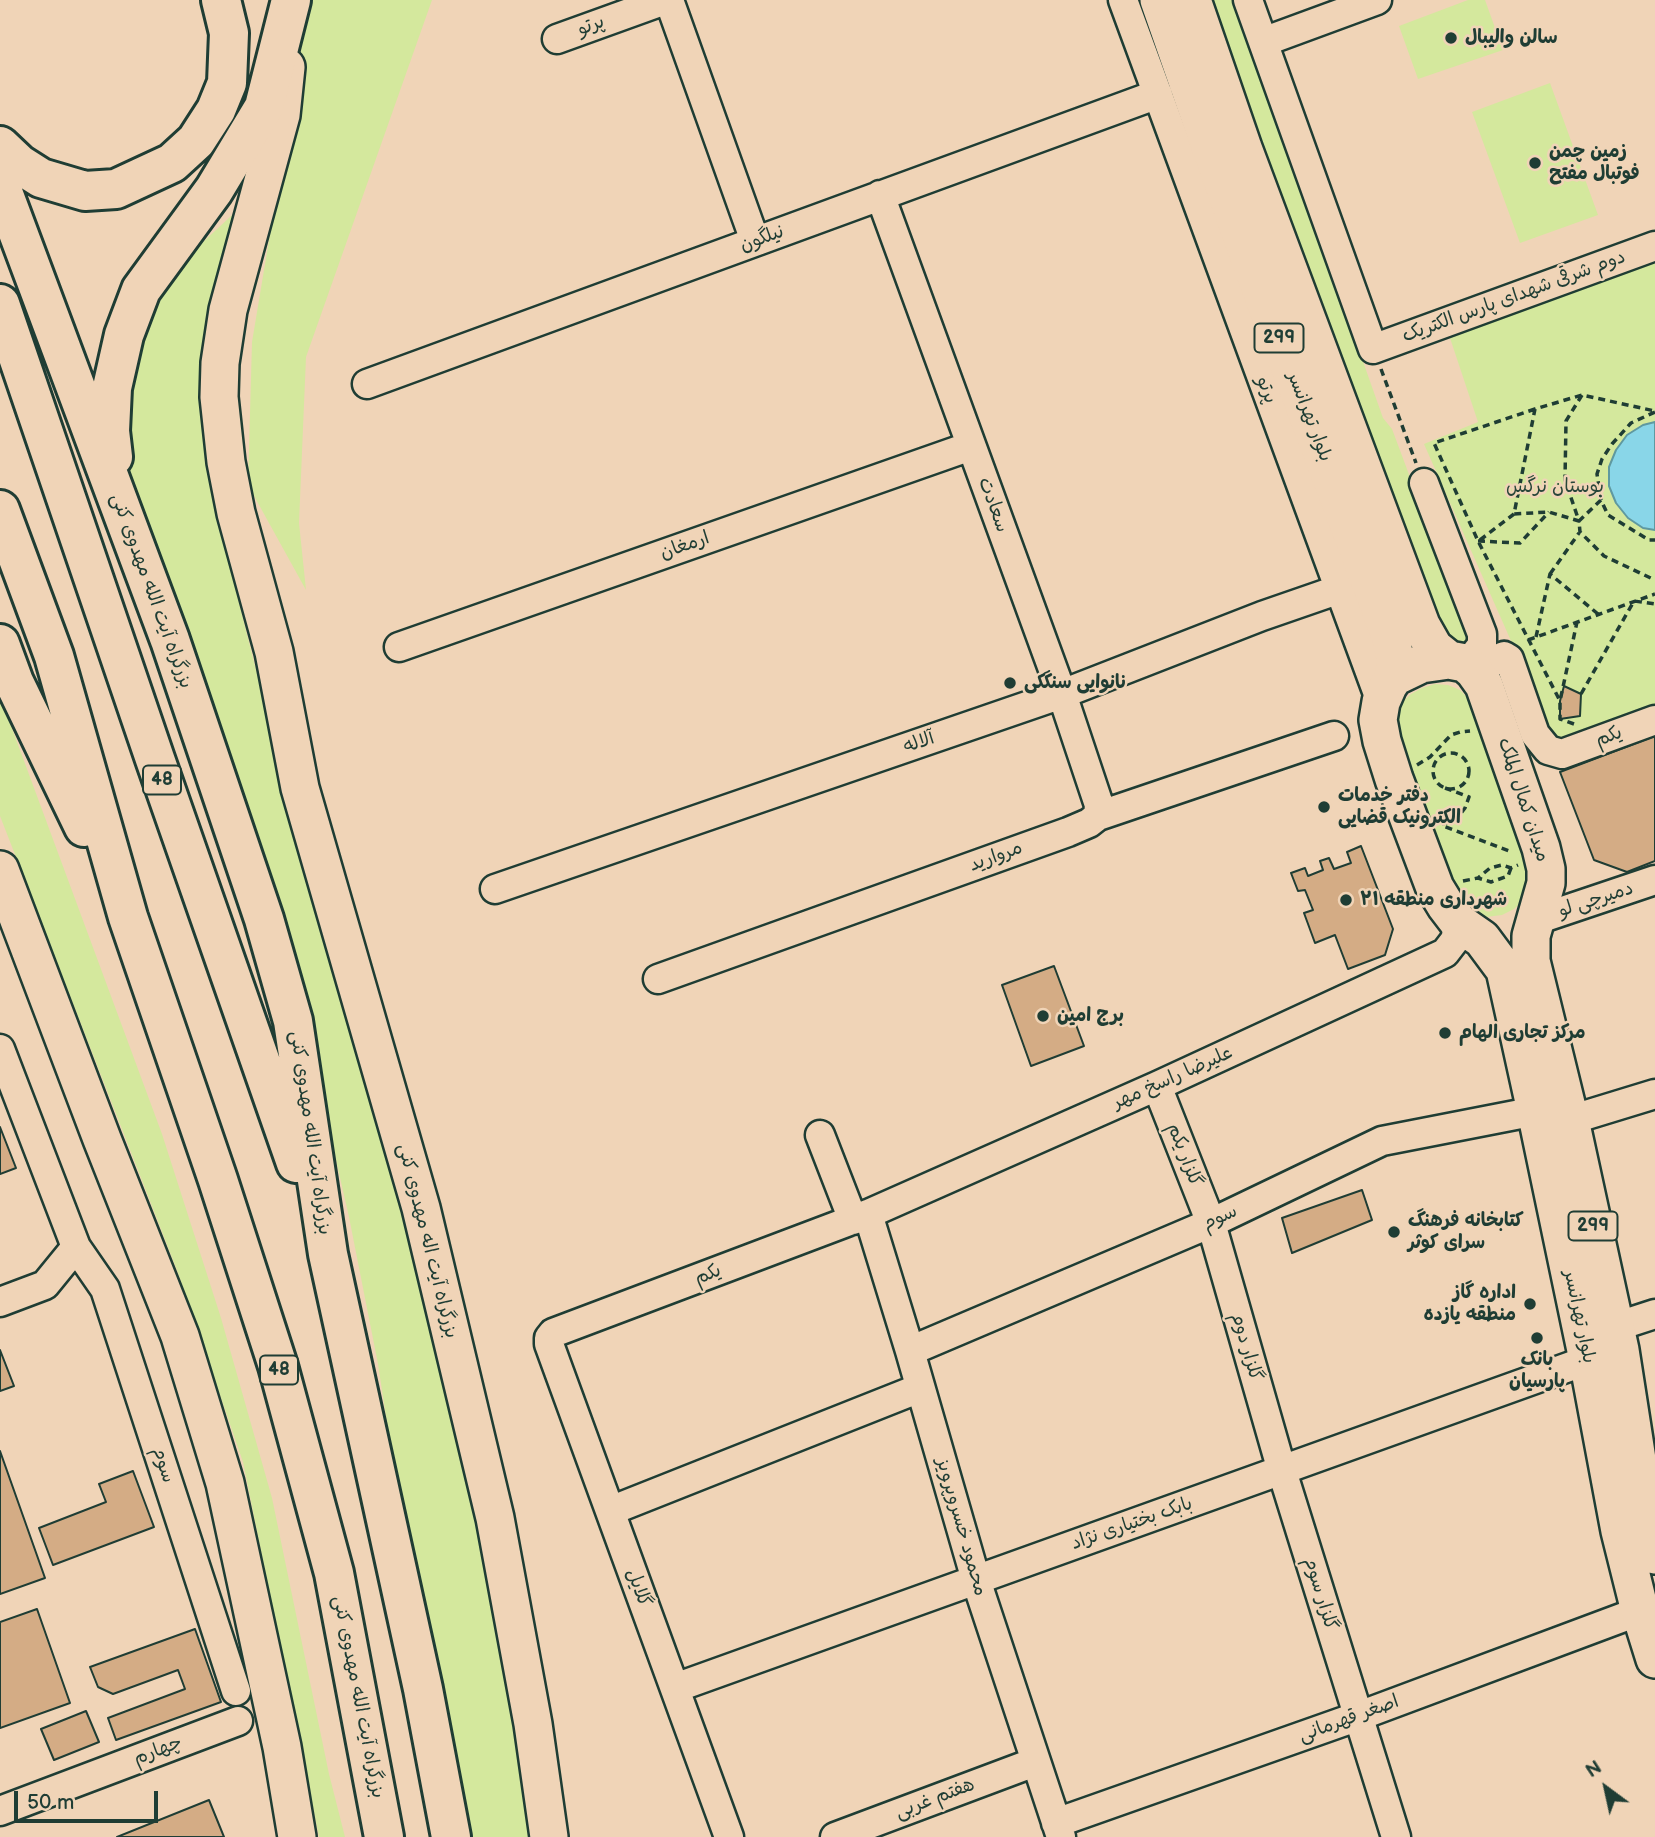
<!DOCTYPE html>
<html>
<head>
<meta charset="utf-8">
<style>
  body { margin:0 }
  #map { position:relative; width:1655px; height:1837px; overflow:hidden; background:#f0d4b7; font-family:"Balsamiq Sans",sans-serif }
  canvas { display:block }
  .north { position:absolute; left:1571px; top:1753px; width:70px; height:70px; -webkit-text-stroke:5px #f0d4b7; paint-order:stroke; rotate:327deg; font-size:19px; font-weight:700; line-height:28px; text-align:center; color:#1f3d34 }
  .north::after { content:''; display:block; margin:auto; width:24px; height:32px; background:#1f3d34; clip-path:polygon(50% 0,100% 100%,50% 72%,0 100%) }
  .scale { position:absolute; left:14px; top:1791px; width:144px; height:32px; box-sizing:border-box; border:4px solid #1f3d34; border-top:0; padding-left:9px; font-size:21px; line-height:24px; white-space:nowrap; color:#1f3d34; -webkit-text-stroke:5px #f0d4b7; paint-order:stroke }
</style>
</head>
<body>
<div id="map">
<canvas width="1655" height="1837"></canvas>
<div class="north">N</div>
<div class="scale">50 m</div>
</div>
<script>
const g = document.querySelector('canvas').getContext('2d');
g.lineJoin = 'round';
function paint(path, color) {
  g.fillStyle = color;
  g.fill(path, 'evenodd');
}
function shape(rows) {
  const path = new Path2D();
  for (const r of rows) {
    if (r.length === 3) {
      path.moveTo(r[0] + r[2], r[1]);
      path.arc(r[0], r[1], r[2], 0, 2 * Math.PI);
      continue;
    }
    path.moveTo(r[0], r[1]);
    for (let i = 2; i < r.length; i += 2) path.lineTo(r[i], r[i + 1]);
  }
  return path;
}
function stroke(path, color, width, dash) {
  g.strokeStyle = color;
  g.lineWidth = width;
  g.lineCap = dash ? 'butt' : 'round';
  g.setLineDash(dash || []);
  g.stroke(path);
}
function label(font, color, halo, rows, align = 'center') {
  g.font = font + ' "Balsamiq Sans","Playpen Sans Arabic",sans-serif';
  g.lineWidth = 5;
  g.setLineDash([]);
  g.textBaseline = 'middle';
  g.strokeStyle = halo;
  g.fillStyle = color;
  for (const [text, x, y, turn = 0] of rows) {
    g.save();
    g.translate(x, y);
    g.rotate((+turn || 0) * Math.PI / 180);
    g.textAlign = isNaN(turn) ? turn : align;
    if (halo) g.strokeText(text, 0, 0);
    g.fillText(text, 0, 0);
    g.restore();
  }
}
paint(shape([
  [309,0,432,0,306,357,299,523,306,590,248,485,252,342],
  [1204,0,1235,0,1383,418,1392,429,1453,592,1470,642,1463,648,1431,629],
  [1468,0,1485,0,1503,50,1418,79,1399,26],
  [1550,83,1598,215,1520,243,1472,112],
  [244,204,202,369,201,407,205,462,218,521,263,697,311,860,459,1424,536,1837,471,1837,430,1633,395,1476,378,1364,349,1217,295,981,133,494,124,457,122,420,138,334,175,268],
  [1655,260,1655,711,1557,745,1424,444,1478,422,1449,335],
  [1435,684,1448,685,1460,690,1474,705,1531,863,1523,901,1514,909,1502,915,1486,917,1470,913,1457,904,1408,779,1395,718,1402,702,1411,694,1422,688],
  [0,696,162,1134,221,1318,272,1498,329,1774,345,1837,319,1837,243,1462,178,1273,0,816]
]), '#d4e89d');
const water = shape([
  [1655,422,1655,530,1643,528,1628,518,1616,503,1609,486,1609,467,1616,450,1627,435,1643,425,1655,422]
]);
paint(water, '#89d6e8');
stroke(water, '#5f99a0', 2);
const building = shape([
  [1564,686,1581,694,1580,716,1560,719,1560,701,1564,686],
  [1655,736,1655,861,1627,872,1594,860,1560,772,1655,736],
  [1361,846,1393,929,1385,955,1348,969,1335,935,1315,943,1304,913,1313,910,1305,890,1298,891,1291,873,1305,868,1308,876,1323,870,1320,861,1329,858,1334,869,1351,863,1347,852,1361,846],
  [1054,966,1084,1046,1031,1066,1002,985,1054,966],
  [0,1127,16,1168,0,1174,0,1127],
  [1362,1190,1372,1220,1292,1253,1282,1218,1362,1190],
  [0,1350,14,1386,0,1391,0,1350],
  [0,1451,45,1578,0,1594,0,1451],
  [133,1471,154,1527,53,1565,39,1528,106,1502,99,1484,133,1471],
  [37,1609,70,1703,0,1728,0,1622,37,1609],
  [195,1629,221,1702,116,1740,108,1718,185,1689,178,1670,113,1694,98,1687,90,1667,195,1629],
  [86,1711,99,1742,54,1760,41,1729,86,1711],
  [209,1800,224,1837,117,1837,209,1800]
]);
paint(building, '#d4ac85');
stroke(building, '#1f3d34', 2);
const minor = shape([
  [669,0,755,241],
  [1123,0,1381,702],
  [1248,0,1373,349,1655,246],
  [557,39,665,0],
  [1263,42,1377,0],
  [880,195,1062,694,1099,805,1098,816],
  [367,384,1158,94],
  [1424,483,1482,634,1482,645,1475,654,1465,663],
  [399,647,971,446],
  [1474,671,1504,656,1509,659,1535,734,1548,750,1562,754,1655,720],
  [495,889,1062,694,1262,616,1340,589],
  [1536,920,1655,880],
  [658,979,1068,832,1089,823,1098,816,1334,736],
  [0,1049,76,1247,45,1285,0,1302],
  [1157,1086,1211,1223,1282,1471,1396,1837],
  [1570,1120,1655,1094],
  [820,1135,853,1220],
  [868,1214,910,1351,976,1580,1061,1837],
  [76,1247,105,1289,236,1691],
  [1615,1327,1655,1314],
  [910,1351,1211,1223,1382,1141,1536,1111],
  [610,1511,920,1388],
  [675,1688,1588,1360],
  [0,1811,238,1721],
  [1056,1823,1359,1716,1640,1611],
  [729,1837,549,1344,549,1338,553,1333,868,1214,1157,1086,1445,953,1455,940,1459,923],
  [835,1837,1035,1762]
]);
const major = shape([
  [1159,0,1253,269,1391,638,1395,659,1394,677],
  [1192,0,1243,148,1421,625,1434,648,1449,660],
  [286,67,281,115,228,310,220,363,219,397,226,462,236,513,274,652,300,788,421,1208,495,1518,533,1724,549,1837],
  [0,870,102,1139,180,1336,225,1483,282,1747,297,1837],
  [1655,1555,1647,1524,1620,1350,1570,1120,1531,961,1531,936,1546,883,1546,869,1541,848,1484,685,1474,671,1465,663,1449,660,1421,664,1394,677,1388,686,1381,702,1378,720,1382,741,1394,779,1435,888,1446,906,1459,923,1482,939,1505,970,1536,1111,1588,1360,1620,1531,1640,1611,1655,1659]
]);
const highway = shape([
  [0,146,19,164,41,178,85,191,116,189,172,163,196,141,216,110,227,83,229,33,221,0],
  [0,184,170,640,264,919,293,1021,328,1254,423,1689,451,1837],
  [0,304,155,759,296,1163],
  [113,457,110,431,112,388,124,335,141,290,214,190,264,107,291,0],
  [0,510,54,656,128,917,218,1180,278,1366,334,1573,384,1837],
  [0,644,14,682,84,827]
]);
stroke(minor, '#1f3d34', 33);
stroke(major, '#1f3d34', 42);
stroke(highway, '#1f3d34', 44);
stroke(shape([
  [1381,369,1416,463],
  [1582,395,1566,421,1565,480,1579,521,1549,512,1514,514,1535,409,1582,395,1655,411],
  [1535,409,1434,443,1478,541,1560,701],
  [1655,412,1631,423,1612,444,1602,459,1597,474,1601,500,1608,515,1649,540,1655,540],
  [1601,500,1579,521,1580,532,1604,556,1655,580],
  [1480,540,1514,514],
  [1478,541,1520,543,1549,512],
  [1550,574,1579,533],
  [1536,637,1550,574,1598,614],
  [1528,640,1655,594],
  [1581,694,1634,601,1655,604],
  [1574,724,1560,719,1560,701,1577,622],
  [1451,771,18],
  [1417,765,1430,757,1451,735,1460,732,1470,731],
  [1445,788,1469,797,1465,808,1455,821,1442,824,1443,826,1512,852],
  [1511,868,1508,876,1491,882,1478,878,1490,868,1502,865,1511,868,1518,865],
  [1463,881,1478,878]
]), '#1f3d34', 3.5, [7, 5]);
stroke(minor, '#f0d4b7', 28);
stroke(major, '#f0d4b7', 37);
stroke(highway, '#f0d4b7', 38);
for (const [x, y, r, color] of [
  [1451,38,7,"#1f3d34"],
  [1535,163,7,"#1f3d34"],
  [1010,683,7,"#1f3d34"],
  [1324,807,7,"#1f3d34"],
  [1346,900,7,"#1f3d34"],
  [1043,1016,7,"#1f3d34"],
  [1445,1033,7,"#1f3d34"],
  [1394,1232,7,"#1f3d34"],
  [1530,1304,7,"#1f3d34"],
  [1537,1338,7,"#1f3d34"]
]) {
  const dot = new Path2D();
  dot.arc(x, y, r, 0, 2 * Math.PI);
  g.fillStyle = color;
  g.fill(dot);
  stroke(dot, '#f0d4b7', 2.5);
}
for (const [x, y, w] of [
  [1279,338,49],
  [162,780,38],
  [1593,1226,49],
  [279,1370,38]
]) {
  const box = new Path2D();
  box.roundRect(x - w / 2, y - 14.5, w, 29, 5);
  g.fillStyle = '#f0d4b7';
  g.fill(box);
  stroke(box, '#1f3d34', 2);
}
label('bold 18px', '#1f3d34', null, [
  ["299",1279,338],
  ["48",162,780],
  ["299",1593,1226],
  ["48",279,1370]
]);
label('19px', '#1f3d34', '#f0d4b7', [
  ["پرتو",591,26,-20],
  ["نیلگون",762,239,-20],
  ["دوم شرقی شهدای پارس الکتریک",1514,297,-20],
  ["پرتو",1266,390,70],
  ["بلوار تهرانسر",1309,417,69],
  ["سعادت",993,505,70],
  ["ارمغان",685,546,-19],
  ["بزرگراه آیت الله مهدوی کنی",151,591,70],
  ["یکم",1609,737,-20],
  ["آلاله",919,743,-19],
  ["میدان کمال الملک",1523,800,72],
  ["مروارید",996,857,-20],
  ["دمیرچی لو",1596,900,-18],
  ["علیرضا راسخ مهر",1173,1078,-24],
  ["بزرگراه آیت الله مهدوی کنی",310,1133,82],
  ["گلزار یکم",1184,1155,69],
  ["سوم",1220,1218,-25],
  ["بزرگراه آیت اله مهدوی کنی",427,1241,76],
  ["یکم",708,1275,-21],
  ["بلوار تهرانسر",1579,1317,78],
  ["گلزار دوم",1246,1347,74],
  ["سوم",163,1465,72],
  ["بابک بختیاری نژاد",1132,1524,-19],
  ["محمود خسروپرویز",961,1527,74],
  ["گلایل",638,1588,70],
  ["گلزار سوم",1320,1594,73],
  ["بزرگراه آیت الله مهدوی کنی",358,1697,79],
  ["اصغر قهرمانی",1349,1719,-20],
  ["چهارم",158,1751,-21],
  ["هفتم غربی",935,1799,-21]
]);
label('bold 19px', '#1f3d34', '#f0d4b7', [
  ["سالن والیبال",1465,38],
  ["زمین چمن",1549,152],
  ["فوتبال مفتح",1549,174],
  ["نانوایی سنگکی",1024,683],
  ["دفتر خدمات",1338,796],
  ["الکترونیک قضایی",1338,818],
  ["شهرداری منطقه ۲۱",1360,900],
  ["برج امین",1057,1016],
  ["مرکز تجاری الهام",1459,1033],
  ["کتابخانه فرهنگ",1408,1221],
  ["سرای کوثر",1408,1243],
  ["اداره گاز",1516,1293,"right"],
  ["منطقه یازده",1516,1315,"right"],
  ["بانک",1537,1360,"center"],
  ["پارسیان",1537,1382,"center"]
], 'left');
label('19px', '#284639', '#f0d4b7', [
  ["بوستان نرگس",1555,487]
]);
</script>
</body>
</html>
